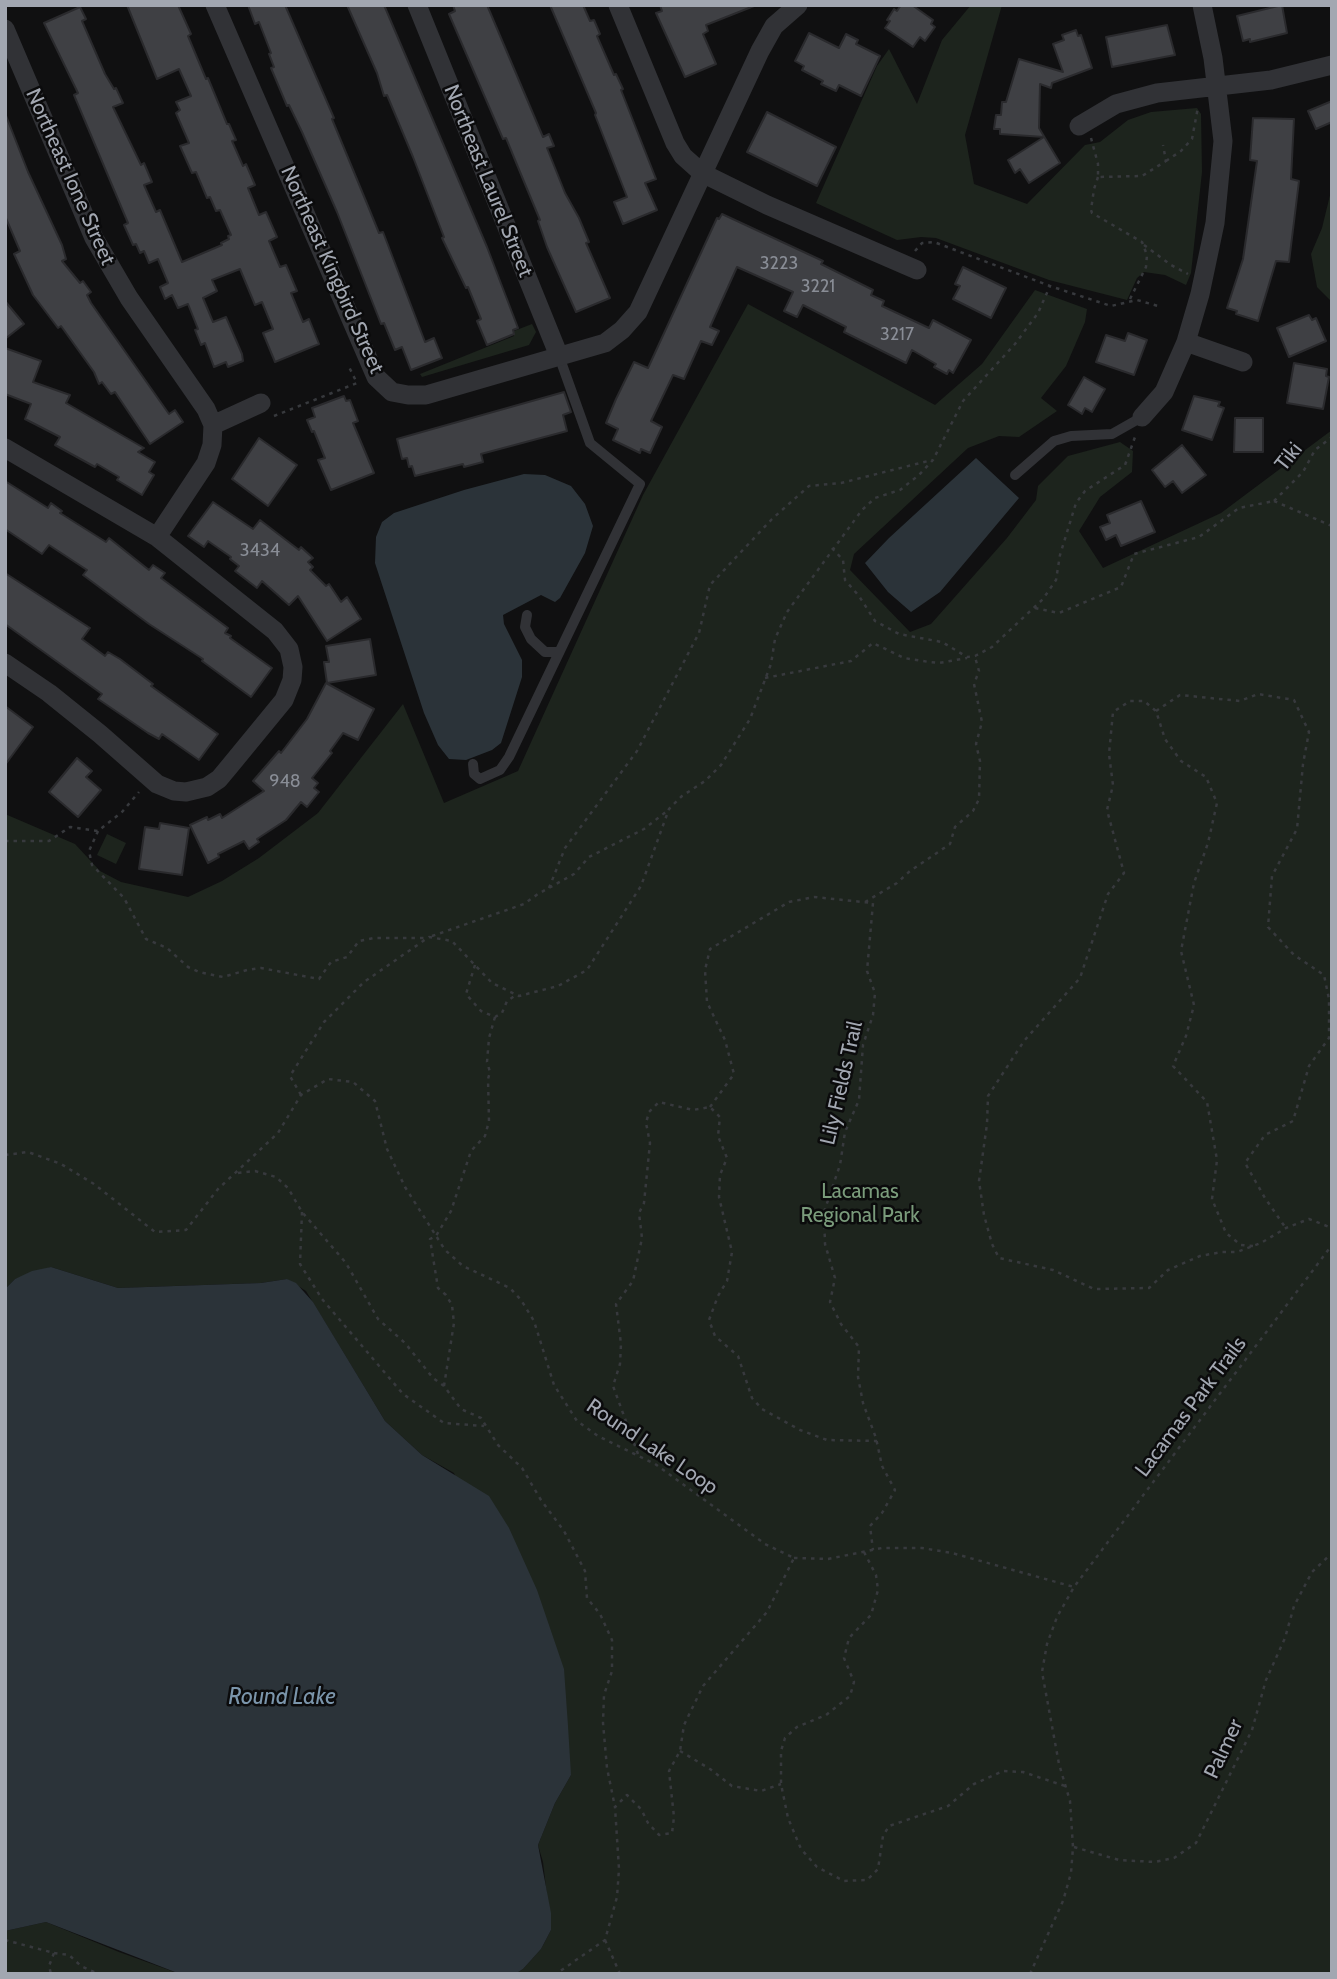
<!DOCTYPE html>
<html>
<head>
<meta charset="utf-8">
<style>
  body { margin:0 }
  #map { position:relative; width:1337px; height:1979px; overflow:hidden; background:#101011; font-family:Cabin,sans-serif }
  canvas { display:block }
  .frame { position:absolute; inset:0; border:7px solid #a2a7b1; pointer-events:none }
</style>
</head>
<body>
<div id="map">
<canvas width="1337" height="1979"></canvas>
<div class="frame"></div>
</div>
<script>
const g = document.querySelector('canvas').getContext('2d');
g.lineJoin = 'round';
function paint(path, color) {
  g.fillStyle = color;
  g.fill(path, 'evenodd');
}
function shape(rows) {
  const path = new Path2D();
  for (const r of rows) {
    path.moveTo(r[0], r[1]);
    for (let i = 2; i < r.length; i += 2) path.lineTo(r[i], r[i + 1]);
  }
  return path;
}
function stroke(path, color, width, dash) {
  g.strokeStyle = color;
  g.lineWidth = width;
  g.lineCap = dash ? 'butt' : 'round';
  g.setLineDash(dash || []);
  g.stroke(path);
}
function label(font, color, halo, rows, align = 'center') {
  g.font = font + ' Cabin,sans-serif';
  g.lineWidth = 5;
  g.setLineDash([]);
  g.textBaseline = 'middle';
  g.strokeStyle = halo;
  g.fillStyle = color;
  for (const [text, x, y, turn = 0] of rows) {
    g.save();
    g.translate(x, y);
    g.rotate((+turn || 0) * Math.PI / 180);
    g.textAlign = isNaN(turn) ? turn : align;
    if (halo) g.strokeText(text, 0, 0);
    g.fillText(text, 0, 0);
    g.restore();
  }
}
paint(shape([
  [971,5,1002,5,965,135,974,184,1027,204,1085,145,1100,142,1128,120,1151,112,1197,108,1201,114,1202,172,1191,273,1186,285,1165,275,1144,272,1137,278,1127,300,1049,280,936,238,921,237,897,240,816,203,877,66,889,49,917,104,942,40],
  [1332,187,1332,302,1317,287,1311,254,1322,228],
  [1035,290,1087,309,1085,322,1066,366,1041,398,1057,411,1019,437,999,436,968,448,854,554,850,570,910,632,931,624,1007,538,1036,500,1038,486,1068,456,1120,442,1133,451,1132,472,1100,497,1079,531,1103,568,1221,513,1332,430,1332,1974,515,1974,523,1969,541,1949,551,1930,543,1862,538,1845,555,1803,571,1775,454,1473,422,1455,385,1421,306,1291,287,1279,261,1283,118,1288,51,1267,15,1279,5,1289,5,814,75,844,100,871,121,882,188,897,222,881,259,858,318,813,403,704,444,803,518,771,643,495,748,304,935,405,982,364],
  [532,324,536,332,529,345,422,377,420,374,514,336,514,331],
  [107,834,126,843,116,864,97,855],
  [46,1922,119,1952,180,1974,5,1974,5,1931]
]), '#1d241d');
paint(shape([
  [976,458,1019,498,940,592,911,612,888,592,865,563,889,538],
  [524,474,545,475,571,486,585,504,593,526,585,553,560,598,555,602,541,595,503,615,504,624,522,660,522,677,501,743,492,750,466,760,449,759,438,745,424,713,375,563,376,537,382,522,394,513,464,490],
  [51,1267,118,1288,261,1283,287,1279,296,1283,313,1302,385,1421,422,1455,489,1496,509,1528,537,1590,564,1669,568,1726,571,1775,555,1803,538,1845,551,1913,551,1930,541,1949,523,1969,515,1974,180,1974,46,1922,5,1931,5,1289,15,1279,32,1271]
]), '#2b3339');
const building = shape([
  [127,5,178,5,191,34,188,36,206,79,208,78,227,124,229,124,236,140,232,141,243,166,246,164,255,185,248,188,259,215,266,212,277,237,269,241,280,267,286,265,297,291,291,293,303,322,309,319,319,344,275,362,263,333,273,329,262,302,255,305,240,269,212,280,217,291,203,298,213,322,226,317,242,354,243,361,228,367,226,362,214,367,205,343,201,345,195,330,198,329,188,304,178,308,172,295,165,299,160,287,168,283,158,259,149,263,144,251,140,253,136,244,133,245,124,225,128,223,74,95,78,93,44,23,80,7,86,19,82,21,105,74,114,89,116,88,123,103,113,107,141,165,144,163,152,182,144,185,156,212,160,210,182,262,222,245,221,243,229,239,228,236,231,235,220,210,216,211,210,197,207,198,196,172,192,173,180,146,189,143,176,113,180,110,176,102,191,96,179,69,157,79,127,5],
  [248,5,285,5,334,118,332,119,368,206,379,233,383,232,425,342,434,338,442,358,411,370,402,347,395,350,384,323,381,324,337,212,302,132,289,105,287,106,271,68,274,67,269,54,271,53,259,22,255,24,248,5],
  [347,5,384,5,487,247,518,328,513,330,514,334,487,345,477,321,481,319,468,287,466,288,442,238,444,237,413,157,387,95,384,96,377,73,347,5],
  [453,5,487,5,543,137,549,134,554,146,547,148,565,193,579,218,589,242,586,243,610,298,576,312,547,247,538,221,540,220,520,172,506,138,503,139,449,14,455,11,453,5],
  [550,5,583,5,590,21,594,20,600,34,597,36,614,75,616,74,623,89,621,90,656,179,645,183,657,210,623,224,614,202,627,197,595,115,596,113,550,5],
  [660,5,754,5,754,6,706,25,708,31,703,34,716,64,685,77,656,13,662,11,660,5],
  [901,5,912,5,933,20,931,24,935,27,925,41,920,37,913,47,885,28,890,21,887,20,894,9,897,11,901,5],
  [1282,5,1287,33,1250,42,1250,39,1243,41,1237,16,1282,5],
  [1167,25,1175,55,1112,67,1106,37,1167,25],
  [1076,30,1078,36,1081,35,1092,68,1052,83,1051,88,1040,84,1039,128,1060,163,1029,183,1020,169,1015,173,1008,160,1044,137,1000,134,1000,129,994,129,996,115,1001,115,1002,102,1006,102,1019,59,1063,72,1053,44,1064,40,1062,35,1076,30],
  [809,33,839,48,846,34,858,40,856,44,880,56,861,96,839,85,836,91,821,84,823,81,802,70,804,66,795,61,809,33],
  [1332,101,1332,122,1316,129,1308,111,1332,101],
  [767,112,836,147,817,186,747,152,767,112],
  [5,113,28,172,62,245,66,259,62,261,80,283,83,281,91,292,87,295,91,303,169,414,175,410,183,422,150,444,115,392,111,394,102,382,99,384,94,372,61,326,58,328,33,295,14,254,20,251,5,216,5,113],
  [1253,118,1294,119,1291,179,1299,181,1289,262,1276,261,1258,321,1236,314,1237,311,1227,308,1243,259,1257,161,1250,160,1253,118],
  [722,214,823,261,821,264,873,290,871,295,884,301,882,306,929,328,933,320,971,340,953,373,949,370,947,374,934,367,936,364,912,350,906,363,844,332,846,327,803,305,797,317,784,311,793,292,737,267,710,327,719,331,712,345,701,341,684,379,673,375,651,421,662,427,650,453,641,449,640,453,613,440,618,429,606,423,616,399,634,362,648,368,717,218,719,219,722,214],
  [963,267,1006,288,991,318,953,299,960,286,955,284,963,267],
  [5,301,24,324,5,339,5,301],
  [1309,315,1312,320,1316,318,1326,341,1289,357,1277,328,1309,315],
  [1128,333,1147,340,1134,375,1096,362,1106,335,1125,341,1128,333],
  [5,348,41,361,33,382,70,395,66,403,144,448,138,452,155,462,149,472,154,475,142,495,117,480,119,477,97,464,95,467,55,445,60,437,25,419,31,404,5,394,5,348],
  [1294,363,1327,369,1326,376,1329,377,1323,409,1287,403,1294,363],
  [1084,377,1105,389,1092,412,1085,408,1082,414,1068,405,1084,377],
  [564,392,571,412,563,415,567,431,481,454,483,462,464,467,463,464,415,476,412,466,409,467,407,458,402,459,397,439,564,392],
  [344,396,346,401,350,400,358,421,353,423,374,473,331,490,318,460,325,458,314,431,312,432,307,420,315,417,312,408,344,396],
  [1194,396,1220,402,1218,406,1224,408,1212,440,1182,430,1194,396],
  [1235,418,1263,418,1263,452,1234,452,1235,418],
  [259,438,297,465,268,506,232,479,259,438],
  [1182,445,1206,475,1182,493,1173,481,1165,487,1152,470,1182,445],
  [5,481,48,508,51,503,62,511,60,513,106,542,109,538,149,570,153,565,165,573,161,578,228,628,225,633,231,636,230,638,272,668,251,697,202,661,203,659,149,624,83,575,87,570,49,545,42,554,5,529,5,481],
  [1141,501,1155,532,1121,546,1116,535,1106,540,1100,527,1110,523,1107,515,1141,501],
  [213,502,253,529,260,520,299,550,301,547,313,558,308,562,313,567,310,570,326,586,329,584,341,602,347,597,361,619,327,641,298,596,289,605,262,581,257,588,235,571,239,566,230,559,231,557,208,541,204,547,188,536,213,502],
  [5,573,90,628,82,639,105,656,108,652,120,659,153,684,151,686,218,734,199,760,162,734,159,739,148,733,98,699,102,694,5,624,5,573],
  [370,639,376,675,327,683,324,662,329,662,326,646,370,639],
  [326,683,374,709,358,740,343,733,330,751,332,753,312,778,318,783,314,788,319,792,307,807,301,802,286,820,257,839,259,842,249,849,244,841,218,854,219,857,208,863,190,825,207,817,208,820,220,814,222,818,264,791,253,781,279,751,281,753,307,719,326,683],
  [5,706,33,727,5,765,5,706],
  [77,758,92,771,86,777,101,790,78,817,49,792,77,758],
  [160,823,189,828,182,875,139,869,145,827,159,829,160,823]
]);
paint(building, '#3f4044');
stroke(building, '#2a2a2d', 2);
stroke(shape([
  [1091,138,1098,164,1098,177,1142,176,1166,161,1163,145],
  [1166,161,1181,151,1192,139,1198,107],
  [1098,177,1094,189,1091,210,1092,213,1142,242,1147,255,1146,267,1129,301],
  [1144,245,1171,265,1188,274],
  [915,251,922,243,934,242,1050,286,1111,306,1137,300,1158,306],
  [274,416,357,383,348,365],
  [1274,501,1303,472,1315,450,1332,437],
  [1274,501,1332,526],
  [832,548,843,560,845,580,859,596,875,621,899,634,942,642,967,657,975,656,992,647,1043,599,1056,580,1060,555,1076,503,1085,491,1125,465,1135,437],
  [1035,608,1059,613,1121,587,1134,554,1199,537,1239,508,1274,501],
  [765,678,851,661,873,643,904,658,929,662,939,663,967,658],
  [1156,711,1180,695,1240,701,1258,694,1294,700,1309,732,1303,764,1297,829,1272,876,1268,927,1294,955,1324,975,1329,999,1329,1038,1309,1066,1293,1121,1265,1135,1245,1163,1265,1198,1285,1227],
  [98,831,89,851,92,865,124,898,146,939,167,948,188,967,199,972,223,977,247,970,261,968,319,979,331,962,347,957,359,941,374,938,426,938],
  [5,841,49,841,70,827,98,831,122,812,139,792],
  [549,888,565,848,637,751,699,633,710,585,772,519,809,486,841,483,932,460],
  [865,902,897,883,910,871,950,844,955,827,973,811,979,799,980,761,976,744,982,722,974,684,979,671,975,657],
  [432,936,524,904,538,894,574,874,589,857,644,829,667,811],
  [475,965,466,994,481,1011,495,1017,502,1013,507,1001,516,995],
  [301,1095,290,1076,324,1022,364,982,429,937,452,941,492,983,519,996,558,986,587,970,641,886,669,809,682,796,705,781,721,765,750,719,771,664,775,639,787,612,862,510,875,498,900,490,919,475,933,460,963,401,1015,344,1038,313,1050,286],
  [710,1107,734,1074,725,1040,707,1002,705,970,710,949,789,902,814,897,873,903,867,971,875,993,873,1015,863,1045,859,1100,845,1132,840,1165,824,1212,825,1244,835,1278,830,1302,841,1324,859,1347,858,1377,863,1403,876,1438,882,1466,895,1490,882,1513,870,1526,873,1550],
  [5,1155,28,1152,61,1164,94,1184,155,1232,186,1230,218,1189,278,1133,301,1095,328,1079,353,1082,375,1101,387,1149,405,1187,445,1250,463,1266,510,1288,521,1300,534,1321,554,1385,577,1421,598,1436,655,1464,765,1544,794,1558,767,1612,703,1686,684,1725,680,1751,669,1771,674,1817,672,1833,659,1835,648,1823,641,1809,627,1795,615,1807,619,1869,617,1897,605,1940,556,1974],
  [238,1173,255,1171,276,1177,288,1188,302,1212,346,1263,378,1319,405,1343,433,1378,444,1386,461,1409,481,1418,498,1445,522,1468,541,1500,564,1531,585,1571,587,1598,600,1614,612,1640,612,1671,604,1695,603,1723,607,1768,615,1807],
  [302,1212,300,1264,322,1299,403,1394,444,1423,484,1426],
  [1253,1246,1241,1245,1226,1233,1212,1199,1217,1160,1207,1102,1173,1066,1186,1036,1194,1005,1181,951,1194,883,1208,843,1217,803,1206,777,1181,761,1165,739,1156,711,1144,701,1130,701,1113,712,1109,754,1113,785,1107,810,1124,873,1108,894,1080,978,1024,1041,988,1096,987,1124,979,1181,984,1215,992,1244,999,1258,1053,1270,1094,1289,1149,1288,1168,1270,1200,1256,1222,1252,1237,1252,1261,1243,1286,1228,1309,1219,1332,1228],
  [444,1386,454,1323,452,1305,446,1295,438,1288,430,1239,436,1236,451,1211,471,1151,485,1136,489,1121,488,1079,490,1072,487,1062,489,1038,495,1017],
  [638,1454,613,1386,620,1364,621,1344,616,1304,633,1281,642,1238,639,1213,644,1203,650,1143,646,1123,649,1112,659,1102,693,1110,710,1107,720,1117,718,1136,727,1158,720,1175,719,1197,732,1252,727,1281,718,1296,709,1320,715,1336,738,1356,752,1398,762,1409,800,1430,827,1440,877,1441],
  [864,1552,876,1575,878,1590,871,1615,849,1638,844,1658,854,1682,850,1696,826,1715,797,1727,785,1738,781,1751,781,1784,788,1818,801,1849,817,1867,844,1881,867,1880,878,1869,883,1836,889,1826,948,1806,974,1784,1003,1771,1023,1772,1065,1786],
  [794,1558,828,1559,882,1548,922,1548,952,1553,1074,1587],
  [680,1751,710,1769,732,1786,761,1791,781,1784],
  [1074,1847,1119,1860,1155,1862,1174,1858,1196,1843,1252,1730,1266,1680,1285,1638,1294,1606,1312,1572,1332,1553],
  [5,1940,54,1953,49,1966,51,1974],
  [605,1940,620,1974],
  [54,1953,69,1955,81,1966,98,1974],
  [1030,1974,1063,1901,1071,1873,1073,1847,1070,1801,1059,1764,1042,1672,1047,1644,1057,1617,1074,1587,1332,1245]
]), '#37393d', 2.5, [3.5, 5]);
stroke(shape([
  [1015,475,1054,441,1071,436,1112,434,1142,417],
  [527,615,525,627,531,639,545,652,559,652],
  [473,764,474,774,480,779,500,770,509,757,640,484,590,443,559,356]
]), '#313236', 10);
stroke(shape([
  [215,5,376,377,392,392,408,395,426,395,605,343,622,330,638,312,760,51,774,26,798,5],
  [417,5,559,356],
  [618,5,675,143,683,156,702,173,767,205,917,270],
  [5,29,94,238,129,298,206,409,213,425],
  [1079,126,1116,104,1157,93,1271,80,1332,65],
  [1186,342,1243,362],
  [1142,417,1164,392,1186,342,1200,294,1215,223,1223,141,1213,58,1202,5],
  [5,448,157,537,275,631,289,649,293,667,292,680,284,700,229,767,219,779,207,787,186,792,174,791,157,784,100,734,49,693,5,663],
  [157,537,206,463,212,445,213,425,261,403]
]), '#313236', 19);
label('18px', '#898d96', null, [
  ["3223",779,264],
  ["3221",818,287],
  ["3217",897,335],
  ["3434",260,551],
  ["948",285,782]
]);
label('21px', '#a2a7b1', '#0b0b0c', [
  ["Northeast Ione Street",70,177,66],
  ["Northeast Laurel Street",488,181,68],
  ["Northeast Kingbird Street",332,270,66],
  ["Tiki",1289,457,-52],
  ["Lily Fields Trail",842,1083,-77],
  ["Lacamas Park Trails",1191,1407,-53],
  ["Round Lake Loop",652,1447,34],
  ["Palmer",1224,1749,-65]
]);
label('21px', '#7a9b7b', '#0b0b0c', [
  ["Lacamas",860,1192],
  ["Regional Park",860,1216]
]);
label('italic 23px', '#7b95ab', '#0b0b0c', [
  ["Round Lake",282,1697]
]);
</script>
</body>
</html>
